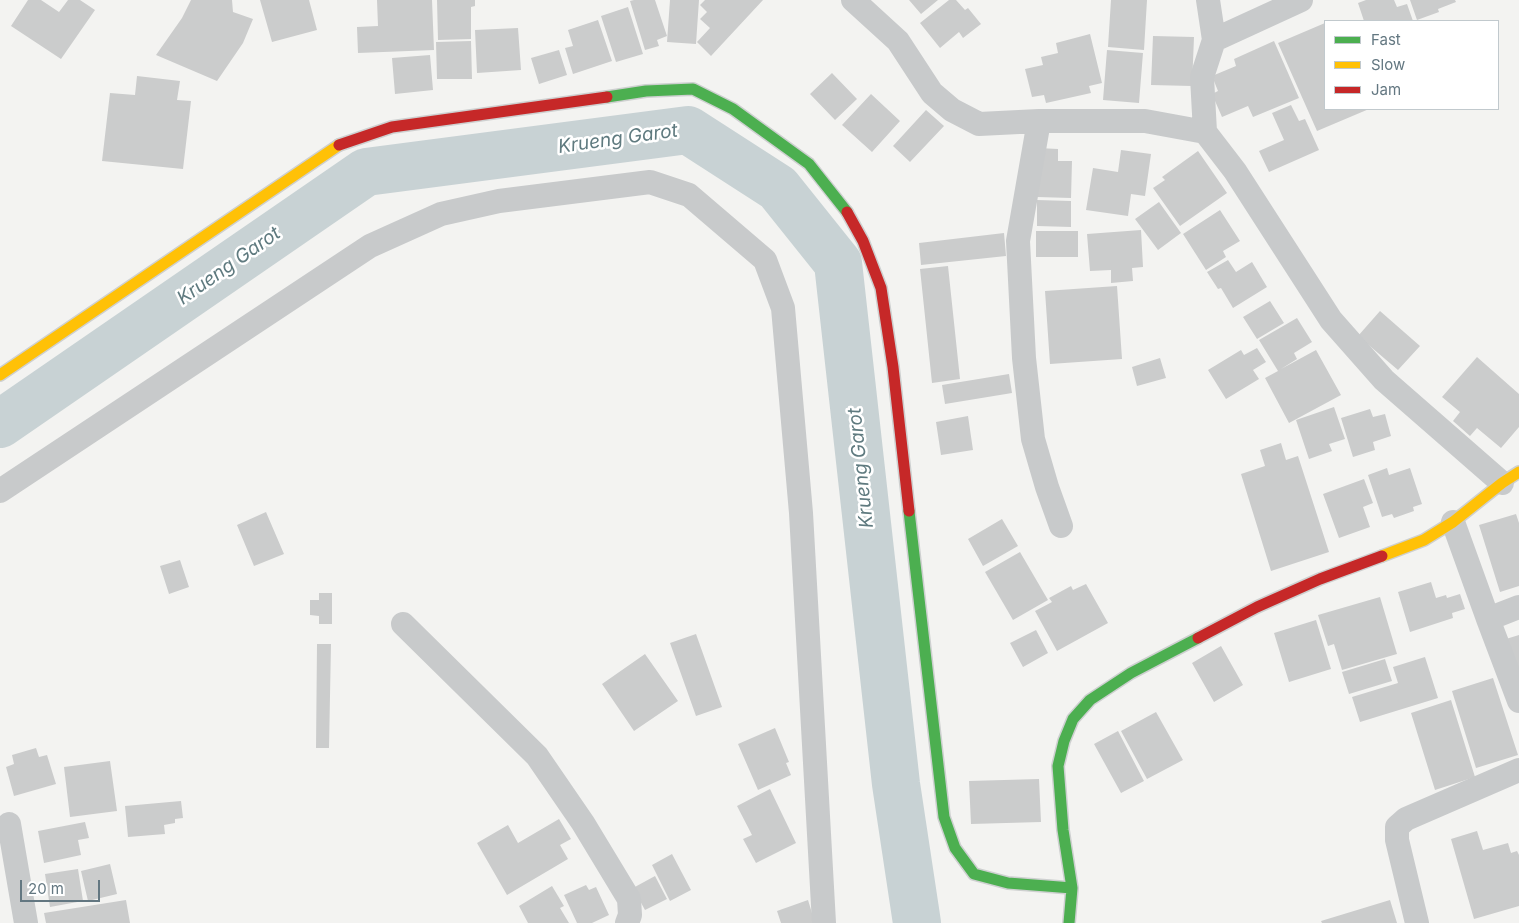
<!DOCTYPE html>
<html>
<head>
<meta charset="utf-8">
<style>
  body { margin:0 }
  #map { position:relative; width:1519px; height:923px; overflow:hidden; background:#f3f3f1; font-family:Inter,sans-serif }
  canvas { display:block }
  .legend { position:absolute; left:1324px; top:20px; width:175px; height:90px; box-sizing:border-box; background:#fff; border:1px solid #c1c9cd; margin:0; padding:6px 9px; list-style:none; font-size:15px; color:#637781 }
  .legend li { display:flex; align-items:center; gap:10px; height:25px }
  .legend b { width:25px; border:1px solid #c1c9cd }
  .scale { position:absolute; left:20px; top:880px; width:80px; height:22px; box-sizing:border-box; border:2px solid #637781; border-top:0; padding-left:6px; font-size:15px; line-height:18px; white-space:nowrap; color:#637781; -webkit-text-stroke:4px #fff; paint-order:stroke }
</style>
</head>
<body>
<div id="map">
<canvas width="1519" height="923"></canvas>
<ul class="legend">
<li><b style="height:6px;background:#4caf50"></b>Fast</li>
<li><b style="height:6px;background:#ffc107"></b>Slow</li>
<li><b style="height:6px;background:#c62828"></b>Jam</li>
</ul>
<div class="scale">20 m</div>
</div>
<script>
const g = document.querySelector('canvas').getContext('2d');
g.lineJoin = 'round';
function shape(rows) {
  const path = new Path2D();
  for (const r of rows) {
    path.moveTo(r[0], r[1]);
    for (let i = 2; i < r.length; i += 2) path.lineTo(r[i], r[i + 1]);
  }
  return path;
}
function stroke(path, color, width, dash) {
  g.strokeStyle = color;
  g.lineWidth = width;
  g.lineCap = dash ? 'butt' : 'round';
  g.setLineDash(dash || []);
  g.stroke(path);
}
function paint(path, color) {
  g.fillStyle = color;
  g.fill(path, 'evenodd');
}
function label(font, color, halo, rows, align = 'center') {
  g.font = font + ' Inter,sans-serif';
  g.lineWidth = 5;
  g.setLineDash([]);
  g.textBaseline = 'middle';
  g.strokeStyle = halo;
  g.fillStyle = color;
  for (const [text, x, y, turn = 0] of rows) {
    g.save();
    g.translate(x, y);
    g.rotate((+turn || 0) * Math.PI / 180);
    g.textAlign = isNaN(turn) ? turn : align;
    if (halo) g.strokeText(text, 0, 0);
    g.fillText(text, 0, 0);
    g.restore();
  }
}
stroke(shape([
  [0,424,366,172,688,130,778,188,838,263,896,784,917,923]
]), '#c8d2d4', 48);
paint(shape([
  [28,0,41,0,59,12,68,0,80,0,95,10,61,59,11,26],
  [191,0,232,0,233,12,253,19,243,43,217,81,156,55,182,18],
  [260,0,309,0,317,30,272,42],
  [377,0,432,0,434,50,358,53,357,27,378,26],
  [437,0,475,0,475,6,471,7,471,39,438,40],
  [634,0,655,0,667,36,657,40,659,46,645,50,630,1],
  [670,0,699,0,696,44,667,42],
  [705,0,763,0,711,56,697,42,710,28,700,19,707,12,700,5],
  [909,0,938,0,921,14],
  [949,0,956,0,965,10,968,8,981,24,963,38,959,32,940,48,920,23],
  [1111,0,1147,0,1144,50,1108,47],
  [1366,0,1394,0,1397,7,1407,4,1413,21,1364,21,1358,3],
  [1410,0,1455,0,1456,2,1438,9,1439,12,1417,20],
  [628,7,643,54,616,62,601,16],
  [598,20,612,61,573,74,565,48,573,46,568,30],
  [1325,23,1325,109,1369,109,1317,131,1278,43],
  [518,28,521,70,477,73,475,30],
  [1090,34,1102,83,1089,86,1091,93,1046,103,1044,95,1032,97,1025,69,1043,65,1041,57,1058,53,1056,43],
  [1153,36,1194,37,1192,86,1151,85],
  [471,41,472,79,437,79,436,42],
  [1274,41,1299,98,1253,117,1248,106,1222,117,1212,94,1218,91,1212,76,1236,66,1234,59],
  [559,50,567,75,539,84,531,58],
  [1107,50,1143,53,1139,103,1103,100],
  [430,55,433,90,395,94,392,58],
  [832,73,857,99,835,120,810,94],
  [137,76,180,81,177,100,191,101,183,169,102,161,110,93,135,95],
  [871,94,900,121,872,152,842,125],
  [1291,105,1299,121,1305,119,1319,150,1269,172,1259,151,1284,140,1272,113],
  [926,110,944,126,910,162,893,146],
  [1038,148,1058,149,1058,161,1072,161,1071,198,1037,197],
  [1121,150,1151,154,1145,196,1131,194,1128,216,1086,210,1093,168,1118,172],
  [1198,151,1227,193,1180,226,1153,188,1165,180,1162,177],
  [1037,200,1071,201,1071,227,1037,226],
  [1159,202,1181,233,1158,250,1135,219],
  [1220,210,1240,241,1223,251,1226,257,1206,270,1183,234],
  [1141,230,1143,267,1132,268,1133,281,1111,283,1111,270,1090,271,1087,234],
  [1036,231,1078,231,1078,257,1036,257],
  [1004,233,1006,256,921,265,919,243],
  [1228,260,1236,272,1252,262,1267,287,1233,308,1221,288,1218,289,1207,272],
  [948,266,960,379,932,383,920,269],
  [1117,286,1122,359,1050,364,1045,291],
  [1270,301,1284,323,1257,339,1243,317],
  [1380,311,1420,346,1398,370,1358,336],
  [1297,318,1312,342,1294,353,1297,359,1281,369,1316,350,1341,395,1289,423,1265,378,1278,371,1259,340],
  [1257,348,1266,362,1253,370,1259,379,1226,399,1208,370,1241,350,1244,355],
  [1477,357,1519,394,1519,427,1501,448,1477,428,1470,436,1453,421,1460,412,1442,397],
  [1160,358,1166,378,1137,386,1132,367],
  [1009,374,1012,393,945,404,942,385],
  [1334,407,1345,439,1329,444,1332,451,1309,459,1296,420],
  [1370,409,1373,417,1385,414,1391,436,1373,442,1375,450,1353,457,1341,418],
  [968,416,973,450,941,455,936,422],
  [1281,443,1286,460,1298,456,1329,552,1271,571,1241,474,1265,466,1260,450],
  [1387,468,1389,475,1410,468,1422,504,1413,507,1414,511,1394,518,1392,514,1382,517,1368,475],
  [1364,479,1373,503,1363,507,1370,527,1339,538,1323,494],
  [266,512,284,554,254,566,237,525],
  [1516,514,1519,523,1519,586,1500,592,1479,525],
  [1002,519,1018,546,983,566,968,539],
  [1020,552,1048,600,1013,620,985,572],
  [180,560,189,587,169,594,160,566],
  [1431,582,1436,598,1446,595,1447,598,1460,594,1465,609,1452,613,1453,618,1410,632,1398,592],
  [1086,584,1108,623,1057,651,1035,611,1052,602,1049,598,1071,586,1073,590],
  [319,593,332,593,332,624,319,624,319,616,310,615,310,600,319,600],
  [1380,597,1397,654,1342,670,1334,644,1328,646,1318,615],
  [1316,620,1331,669,1289,682,1274,633],
  [1036,630,1048,653,1023,667,1010,643],
  [696,634,722,707,696,716,670,643],
  [1519,635,1519,682,1506,639],
  [317,644,331,644,329,748,316,748],
  [1221,646,1243,685,1214,702,1192,663],
  [645,654,678,701,634,731,602,684],
  [1425,657,1438,698,1360,722,1352,697,1398,683,1393,667],
  [1385,659,1392,681,1349,694,1342,672],
  [1493,678,1518,755,1476,768,1452,691],
  [1451,700,1475,777,1435,790,1411,713],
  [1156,712,1183,760,1147,779,1121,731],
  [775,728,789,762,786,763,791,775,758,790,738,744],
  [1118,731,1144,781,1121,793,1094,744],
  [36,748,39,757,47,755,56,784,14,796,6,767,14,764,12,755],
  [110,761,117,811,70,817,64,767],
  [1039,779,1041,822,971,824,969,781],
  [770,789,796,843,756,863,743,839,752,835,737,806],
  [181,801,183,818,175,819,175,823,164,825,165,834,128,837,125,806],
  [559,819,571,839,560,845,568,859,507,895,477,843,508,825,518,843],
  [85,822,89,838,78,840,81,855,44,863,38,831],
  [1477,831,1483,850,1508,843,1511,853,1517,851,1519,855,1519,906,1474,919,1451,839],
  [672,854,691,890,670,901,652,865],
  [110,864,117,894,88,901,81,871],
  [78,869,83,901,50,907,45,874],
  [655,876,667,899,645,910,633,888],
  [586,885,589,890,596,887,609,915,592,923,577,923,564,895],
  [552,886,564,906,560,908,569,923,528,923,519,906],
  [126,900,130,923,46,923,44,913],
  [808,900,815,923,781,923,777,911],
  [1390,900,1397,923,1322,923,1321,921]
]), '#cbcccc');
const fast = shape([
  [607,97,646,91,693,89,733,109,809,164,847,212],
  [909,511,944,817,955,848,974,874,1008,883,1072,888],
  [1069,923,1072,888,1063,830,1058,766,1064,741,1073,719,1090,700,1131,673,1198,638]
]);
const slow = shape([
  [0,375,339,145],
  [1382,556,1424,540,1453,522,1502,483,1519,472]
]);
const jam = shape([
  [339,145,392,127,607,97],
  [847,212,863,241,881,288,893,367,909,511],
  [1198,638,1257,607,1320,579,1382,556]
]);
stroke(fast, '#ced0d0', 14);
stroke(slow, '#ced0d0', 14);
stroke(jam, '#ced0d0', 14);
stroke(shape([
  [853,0,898,41,932,93,952,110,979,124,1039,121,1145,121,1205,132,1235,171,1331,320,1384,380,1502,483],
  [1214,40,1301,0],
  [1039,121,1018,241,1024,358,1033,439,1047,487,1061,526],
  [1205,132,1202,77,1214,40,1208,0],
  [0,491,370,246,441,214,499,201,650,182,689,195,765,260,783,308,801,513,824,923],
  [1453,522,1488,619,1519,607],
  [1488,619,1519,701],
  [403,624,537,756,583,823,629,899,630,915,627,923],
  [9,824,26,923],
  [1417,923,1397,840,1397,827,1406,819,1519,770]
]), '#c8cacb', 24);
stroke(fast, '#4caf50', 11);
stroke(slow, '#ffc107', 11);
stroke(jam, '#c62828', 11);
label('italic 19px', '#5f7a7f', '#fff', [
  ["Krueng Garot",618,139,-8],
  ["Krueng Garot",229,266,-35],
  ["Krueng Garot",861,468,-96]
]);
</script>
</body>
</html>
